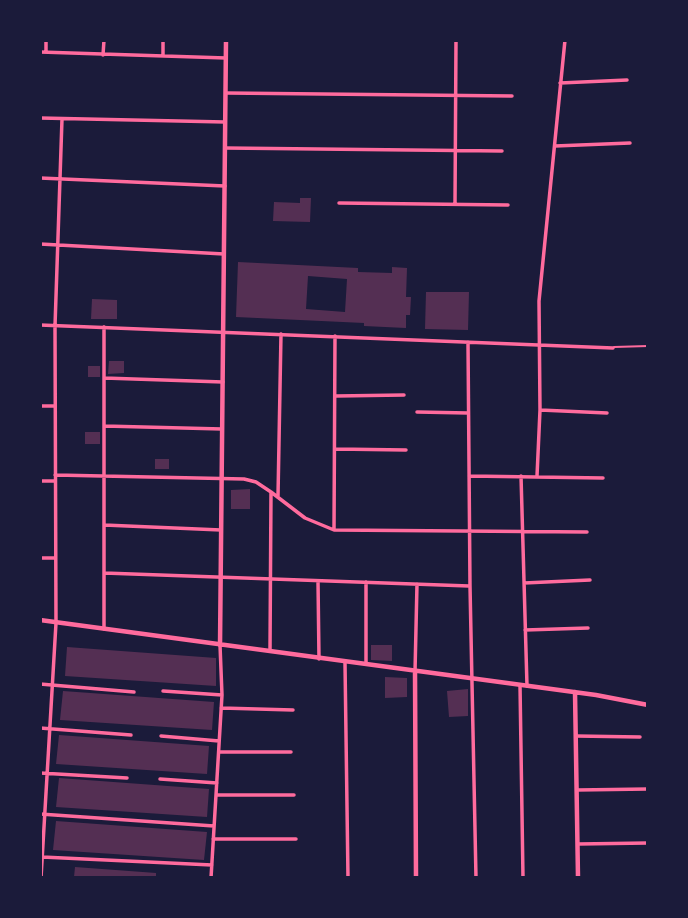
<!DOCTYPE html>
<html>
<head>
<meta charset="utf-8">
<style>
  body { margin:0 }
  #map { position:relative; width:688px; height:918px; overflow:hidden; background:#1b1b3a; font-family:Manrope,sans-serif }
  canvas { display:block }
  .frame { position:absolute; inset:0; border:42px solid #1b1b3a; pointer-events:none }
</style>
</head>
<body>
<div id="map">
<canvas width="688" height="918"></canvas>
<div class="frame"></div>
</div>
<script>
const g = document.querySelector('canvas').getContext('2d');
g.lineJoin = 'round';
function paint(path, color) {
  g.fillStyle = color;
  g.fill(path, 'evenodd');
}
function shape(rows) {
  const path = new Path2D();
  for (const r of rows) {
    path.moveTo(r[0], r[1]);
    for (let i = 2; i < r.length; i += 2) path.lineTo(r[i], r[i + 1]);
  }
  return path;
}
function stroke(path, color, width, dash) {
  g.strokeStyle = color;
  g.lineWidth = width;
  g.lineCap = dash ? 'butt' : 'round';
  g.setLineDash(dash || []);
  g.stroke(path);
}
paint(shape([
  [300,198,311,198,310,222,273,221,274,202,300,203],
  [238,262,358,268,358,272,392,273,392,267,407,268,406,297,411,297,410,315,406,315,406,328,364,326,364,323,236,317],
  [308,276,347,279,345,312,306,309],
  [426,292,469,292,468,330,425,329],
  [92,299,117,300,117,319,91,319],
  [109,361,124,361,124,373,108,374],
  [88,366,100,366,100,377,88,377],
  [85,432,100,432,100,444,85,444],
  [155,459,169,459,169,469,155,469],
  [250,489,250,509,231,509,231,490],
  [371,645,392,645,392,661,371,660],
  [67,647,216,658,216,686,65,676],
  [385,677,407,678,407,697,385,698],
  [468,689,468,716,449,717,447,691],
  [63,691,214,702,212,730,60,720],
  [59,735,209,746,207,774,56,764],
  [59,778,209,789,207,817,56,807],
  [56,821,207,832,204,860,53,850],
  [75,867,156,873,156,878,74,877]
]), '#542f53');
stroke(shape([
  [614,347,648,346]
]), '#ff6b9d', 2);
stroke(shape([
  [40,52,226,58],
  [46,52,46,40],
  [103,55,104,40],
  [163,56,163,40],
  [560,83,627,80],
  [226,93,512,96],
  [40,118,225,122],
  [555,146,630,143],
  [225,148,502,151],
  [40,178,225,186],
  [339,203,508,205],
  [455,204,456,40],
  [40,244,224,254],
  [40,325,613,348],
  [468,342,470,586,476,878],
  [104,378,223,382],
  [336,396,404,395],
  [40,406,55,406],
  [540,410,607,413],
  [417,412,468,413],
  [104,426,222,429],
  [335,449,406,450],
  [55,475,244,479,256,482,271,492,305,518,334,530,587,532],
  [469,476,603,478],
  [521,476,527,686],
  [537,476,540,410,539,301,565,40],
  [40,481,55,481],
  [278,496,281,334],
  [104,525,221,530],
  [334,530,335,336],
  [40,558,55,558],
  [104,573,469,586],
  [318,581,319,659],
  [366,582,366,663],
  [524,583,590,580],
  [104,629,104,327],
  [525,630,588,628],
  [270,650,271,492],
  [345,663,348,878],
  [415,672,417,584],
  [40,684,134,692],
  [520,685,523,878],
  [163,691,222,695],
  [221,708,293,710],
  [40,728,131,735],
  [161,736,219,741],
  [576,736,640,737],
  [219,752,291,752],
  [40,773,127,778],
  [160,779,217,783],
  [577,790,648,789],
  [216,795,294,795],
  [40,814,214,826],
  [213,839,296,839],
  [578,844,648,843],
  [42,857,212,865],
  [41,878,56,623,55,326,62,119],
  [211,878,222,695,220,645]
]), '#ff6b9d', 3.5);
stroke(shape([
  [40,620,596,695,648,705],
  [220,645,226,40],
  [415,672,416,878],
  [575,692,578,878]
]), '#ff6b9d', 4.5);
</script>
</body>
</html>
